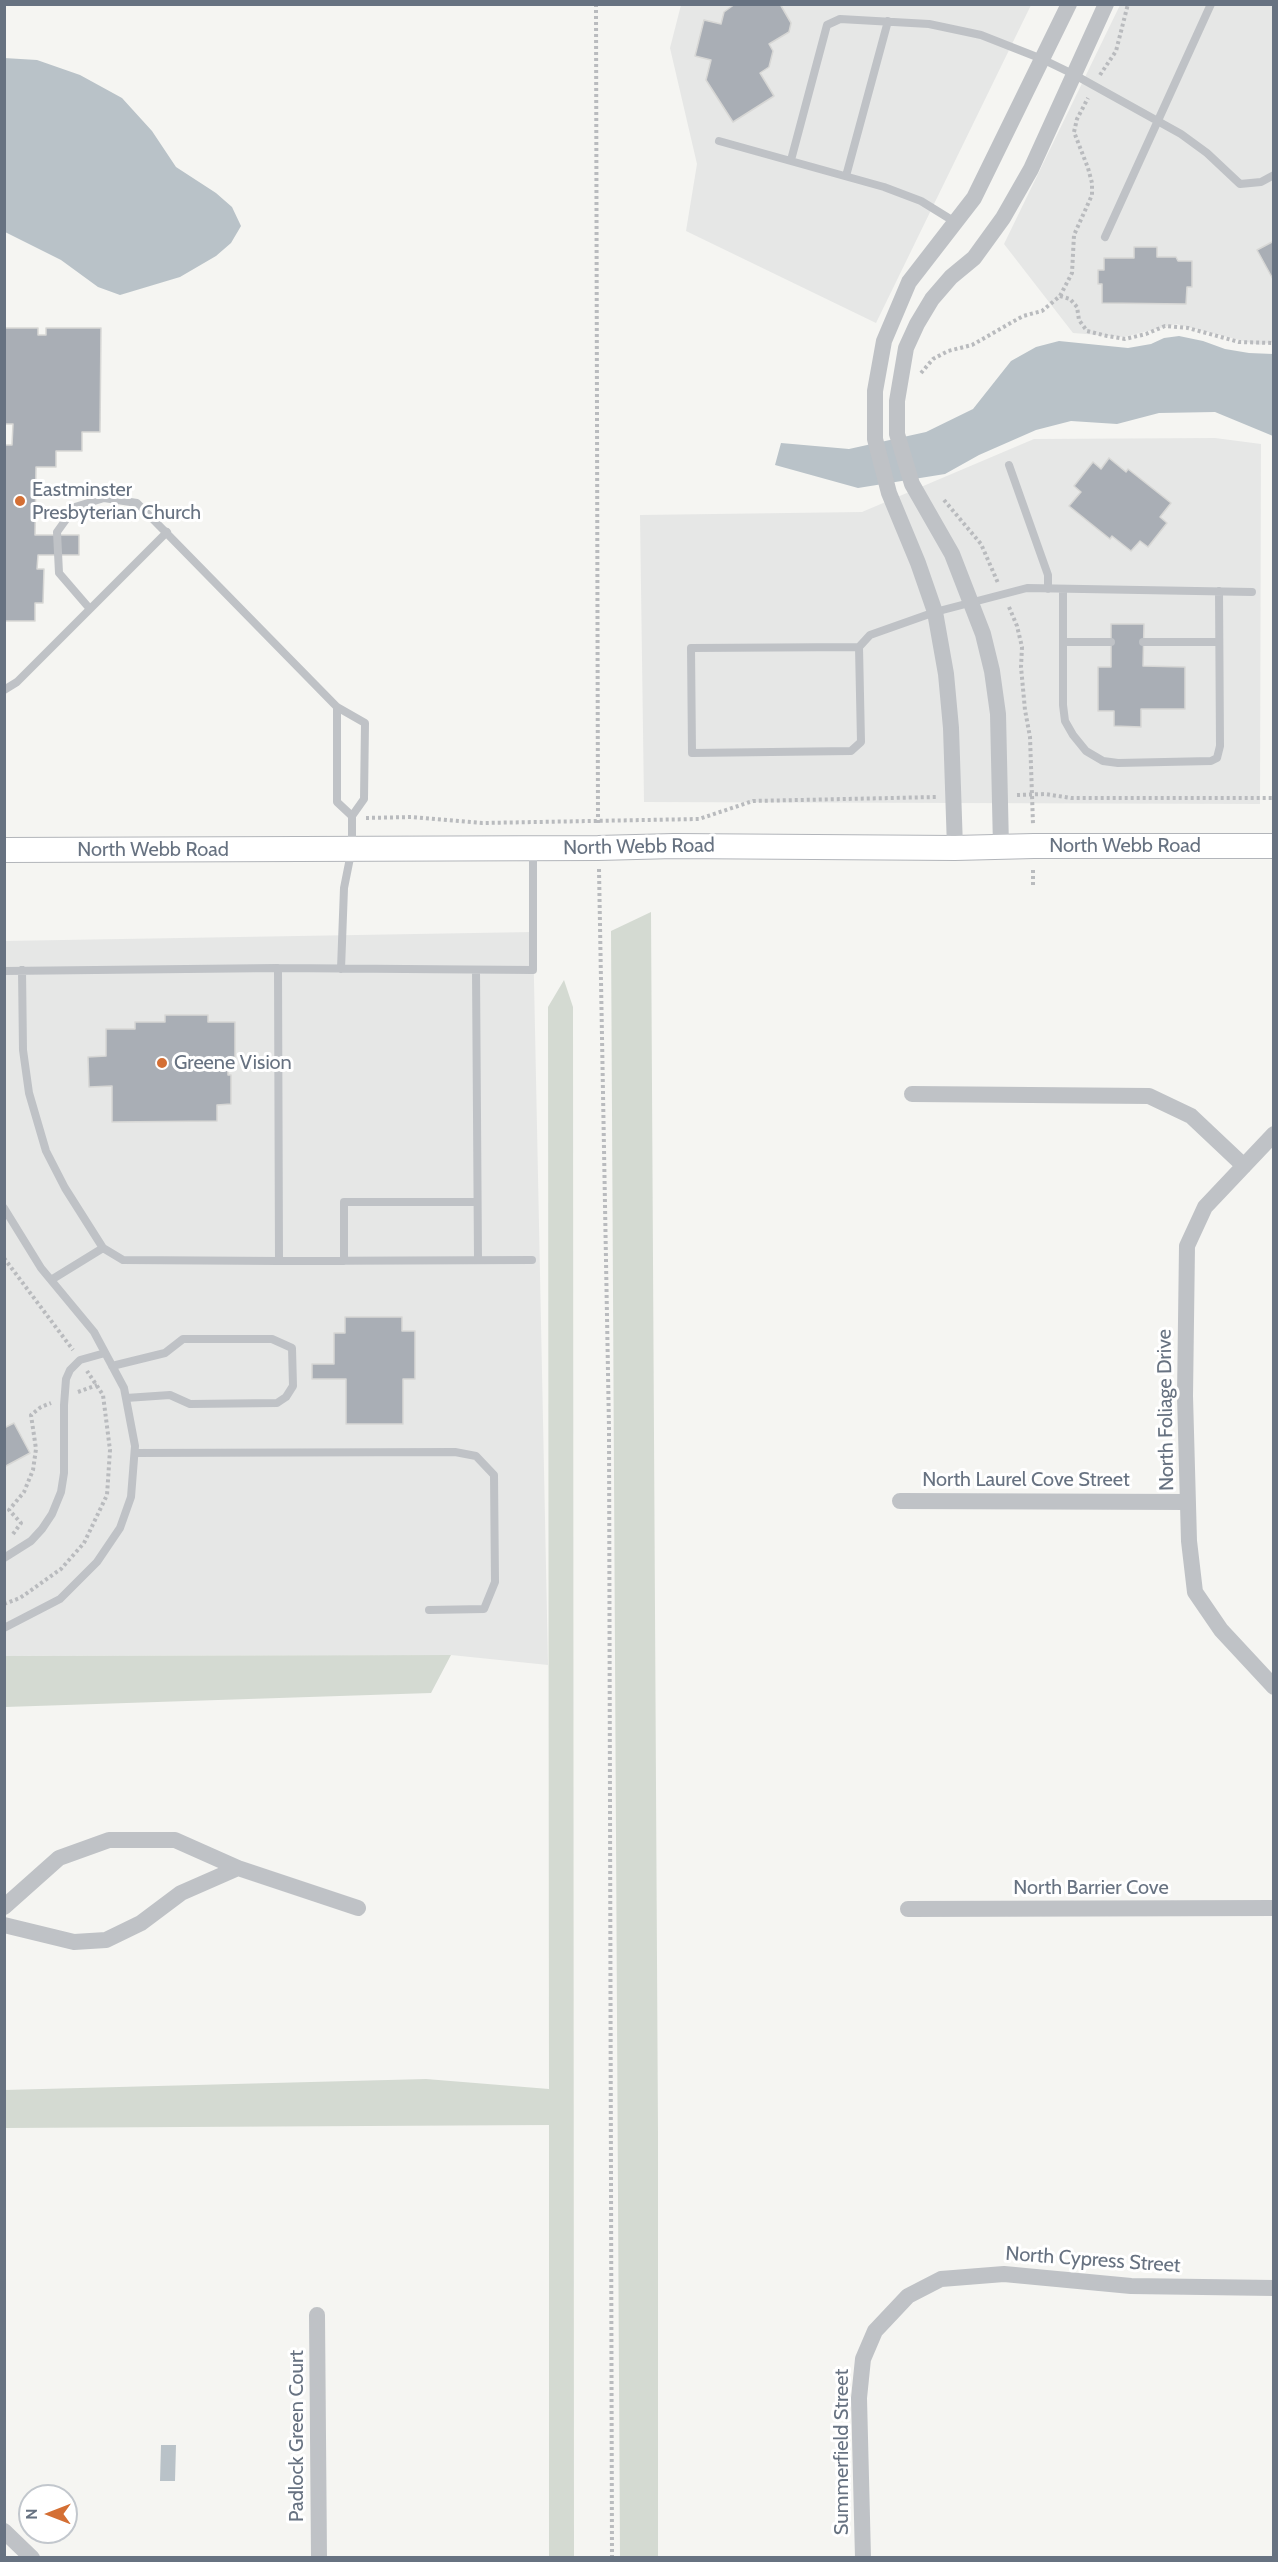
<!DOCTYPE html>
<html>
<head>
<meta charset="utf-8">
<style>
  body { margin:0 }
  #map { position:relative; width:1278px; height:2562px; overflow:hidden; background:#f5f5f2; font-family:Cabin,sans-serif }
  canvas { display:block }
  .frame { position:absolute; inset:0; border:6px solid #677281; pointer-events:none }
  .north { position:absolute; left:18px; top:2484px; width:60px; height:60px; box-sizing:border-box; background:#fff; border:2px solid #c2c7cd; border-radius:50%; rotate:270deg; font-size:16px; font-weight:700; line-height:24px; text-align:center; color:#677281 }
  .north::after { content:''; display:block; margin:auto; width:21px; height:27px; background:#d46f34; clip-path:polygon(50% 0,100% 100%,50% 72%,0 100%) }
</style>
</head>
<body>
<div id="map">
<canvas width="1278" height="2562"></canvas>
<div class="frame"></div>
<div class="north">N</div>
</div>
<script>
const g = document.querySelector('canvas').getContext('2d');
g.lineJoin = 'round';
function paint(path, color) {
  g.fillStyle = color;
  g.fill(path, 'evenodd');
}
function shape(rows) {
  const path = new Path2D();
  for (const r of rows) {
    path.moveTo(r[0], r[1]);
    for (let i = 2; i < r.length; i += 2) path.lineTo(r[i], r[i + 1]);
  }
  return path;
}
function stroke(path, color, width, dash) {
  g.strokeStyle = color;
  g.lineWidth = width;
  g.lineCap = dash ? 'butt' : 'round';
  g.setLineDash(dash || []);
  g.stroke(path);
}
function label(font, color, halo, rows, align = 'center') {
  g.font = font + ' Cabin,sans-serif';
  g.lineWidth = 6;
  g.setLineDash([]);
  g.textBaseline = 'middle';
  g.strokeStyle = halo;
  g.fillStyle = color;
  for (const [text, x, y, turn = 0] of rows) {
    g.save();
    g.translate(x, y);
    g.rotate((+turn || 0) * Math.PI / 180);
    g.textAlign = isNaN(turn) ? turn : align;
    if (halo) g.strokeText(text, 0, 0);
    g.fillText(text, 0, 0);
    g.restore();
  }
}
paint(shape([
  [681,5,1031,5,876,323,686,231,697,164,670,48],
  [1120,5,1273,5,1273,342,1259,345,1176,324,1124,337,1073,333,1004,244],
  [1215,438,1261,444,1260,804,644,802,640,515,862,512,1034,439],
  [533,932,548,1665,451,1655,5,1656,4,941]
]), '#e6e7e6');
paint(shape([
  [651,912,658,2134,658,2557,620,2558,611,931],
  [564,980,573,1007,574,2557,549,2558,549,2125,5,2128,4,2090,426,2079,549,2089,548,1007],
  [451,1655,431,1693,5,1707,5,1656]
]), '#d4dad2');
paint(shape([
  [4,58,37,60,80,75,122,98,152,131,176,167,216,193,232,207,241,226,231,243,216,256,180,277,120,295,98,287,61,260,5,232],
  [1179,336,1203,341,1225,349,1249,353,1273,354,1273,436,1215,412,1159,413,1117,424,1071,421,1036,430,979,455,945,474,858,488,775,465,781,443,849,449,926,432,973,409,1011,361,1036,347,1059,341,1128,348,1151,344,1164,338],
  [161,2445,176,2445,175,2481,160,2481]
]), '#b9c2c8');
const building = shape([
  [735,4,780,4,791,23,789,32,769,44,773,51,769,67,760,73,774,96,733,122,706,80,711,60,695,56,704,20,721,24,724,12,735,4],
  [1274,241,1274,281,1257,250,1274,241],
  [1134,247,1157,247,1157,257,1176,257,1178,261,1192,261,1192,287,1187,287,1186,304,1102,303,1102,284,1098,284,1098,270,1104,270,1104,258,1134,258,1134,247],
  [4,328,38,328,38,335,46,335,46,328,101,328,100,432,82,432,82,451,56,451,56,467,36,467,35,535,79,535,79,555,38,555,37,569,44,569,43,603,35,603,35,621,4,621,4,445,12,445,13,424,4,424,4,328],
  [1109,458,1126,472,1128,469,1171,503,1160,517,1167,523,1148,547,1140,541,1131,551,1112,536,1110,539,1069,506,1081,492,1074,486,1093,462,1101,469,1109,458],
  [1111,624,1144,624,1143,666,1185,667,1185,709,1141,709,1141,727,1114,726,1114,711,1098,711,1098,667,1111,667,1111,624],
  [165,1015,208,1015,208,1022,235,1022,235,1069,228,1069,228,1075,231,1075,231,1104,217,1105,217,1121,112,1122,112,1086,89,1087,88,1057,106,1056,106,1029,135,1029,135,1022,165,1022,165,1015],
  [345,1317,402,1317,402,1331,415,1331,415,1379,403,1379,403,1424,346,1424,346,1379,312,1379,312,1364,334,1364,334,1333,345,1333,345,1317],
  [14,1423,30,1453,4,1467,4,1428,14,1423]
]);
paint(building, '#a9aeb5');
stroke(building, '#d7d7d5', 1.5);
const secondary = shape([
  [4,850,598,848,674,846,955,848,1034,846,1274,846]
]);
stroke(secondary, '#b2b5ba', 26);
stroke(shape([
  [596,4,598,826],
  [1100,75,1116,51,1128,4],
  [1060,296,1070,299,1077,307,1079,320,1087,331,1107,336,1125,339,1146,334,1165,326,1188,328,1239,342,1274,343],
  [921,373,933,359,948,351,972,345,1023,316,1042,311,1060,296,1072,273,1074,235,1092,195,1092,183,1088,168,1074,132,1077,119,1088,98],
  [944,500,981,544,998,583],
  [1009,607,1017,626,1022,647,1021,667,1025,710,1030,737,1033,824],
  [1017,795,1045,794,1071,798,1274,798],
  [366,818,411,817,482,823,699,819,753,801,937,797],
  [599,869,609,1428,612,2558],
  [1033,885,1033,867],
  [4,1258,73,1350],
  [78,1392,97,1385],
  [13,1534,21,1523,9,1510,24,1492,33,1470,36,1449,31,1415,41,1407,51,1403],
  [4,1604,20,1598,61,1569,84,1543,107,1495,110,1450,103,1395,87,1371]
]), '#b9bbbe', 4, [3, 3]);
stroke(shape([
  [719,141,884,187,921,201,955,222],
  [791,160,827,25,840,19,929,24,981,35,1042,59,1073,74,1181,134,1207,153,1240,184,1261,182,1274,175],
  [846,176,888,21],
  [1105,237,1211,4],
  [1009,465,1048,575,1048,589],
  [1063,590,1063,705,1065,721,1073,735,1086,751,1103,761,1118,763,1211,761,1217,758,1220,746,1219,591],
  [90,609,59,573,57,532,75,507,104,498,137,503,337,707,365,723,364,799,352,816,352,848,344,888,341,969],
  [1063,642,1111,642],
  [1143,642,1219,642],
  [859,647,861,742,851,751,692,753,691,648,859,647,870,635,935,612,1027,588,1252,592],
  [4,690,17,682,167,532],
  [337,707,337,802,352,816],
  [278,968,533,970,533,851],
  [22,970,23,1050,29,1093,46,1151,65,1188,103,1248,51,1280],
  [476,970,478,1260],
  [4,971,278,968,279,1261,123,1260,103,1248],
  [4,1208,41,1268,94,1332,124,1388,135,1446,131,1497,120,1528,97,1562,60,1599,4,1628],
  [279,1261,532,1260],
  [344,1261,344,1202,477,1202],
  [112,1366,165,1353,183,1339,272,1339,292,1348,293,1386,286,1397,277,1403,190,1404,170,1395,126,1398],
  [135,1453,455,1452,476,1456,494,1475,495,1582,484,1609,429,1610],
  [4,1558,31,1541,42,1529,52,1514,61,1492,64,1473,64,1405,66,1379,70,1370,80,1360,105,1353]
]), '#bfc2c6', 8);
stroke(shape([
  [1001,847,998,714,992,671,983,634,952,554,912,484,897,434,897,401,906,348,917,324,932,299,951,277,974,258,1003,218,1031,169,1106,4],
  [955,848,951,728,946,674,935,612,918,563,889,493,875,439,875,391,884,341,909,282,974,198,1069,4],
  [912,1094,1149,1096,1191,1116,1244,1166],
  [1274,1134,1205,1207,1187,1246,1185,1396,1189,1541,1195,1592,1221,1630,1274,1687],
  [900,1501,1188,1502],
  [4,1907,59,1858,109,1840,175,1840,238,1868,358,1908],
  [908,1909,1274,1908],
  [4,1925,74,1942,106,1940,141,1923,181,1893,238,1868],
  [317,2315,319,2558],
  [4,2531,32,2558],
  [863,2558,859,2398,863,2359,875,2331,908,2296,941,2279,1004,2274,1131,2286,1274,2288]
]), '#bfc2c6', 16);
stroke(secondary, '#fff', 24);
for (const [x, y, r, color] of [
  [20,501,6,"#d46f34"],
  [162,1063,6,"#d46f34"]
]) {
  const dot = new Path2D();
  dot.arc(x, y, r, 0, 2 * Math.PI);
  g.fillStyle = color;
  g.fill(dot);
  stroke(dot, '#fff', 2);
}
label('20px', '#677281', '#fff', [
  ["Eastminster",32,490],
  ["Presbyterian Church",32,513],
  ["Greene Vision",174,1063]
], 'left');
label('20px', '#677281', '#fff', [
  ["North Webb Road",1125,846],
  ["North Webb Road",639,847,-1],
  ["North Webb Road",153,850],
  ["North Foliage Drive",1166,1410,-91],
  ["North Laurel Cove Street",1026,1480],
  ["North Barrier Cove",1091,1888],
  ["North Cypress Street",1093,2260,4],
  ["Padlock Green Court",297,2436,-90],
  ["Summerfield Street",842,2452,-90]
]);
</script>
</body>
</html>
